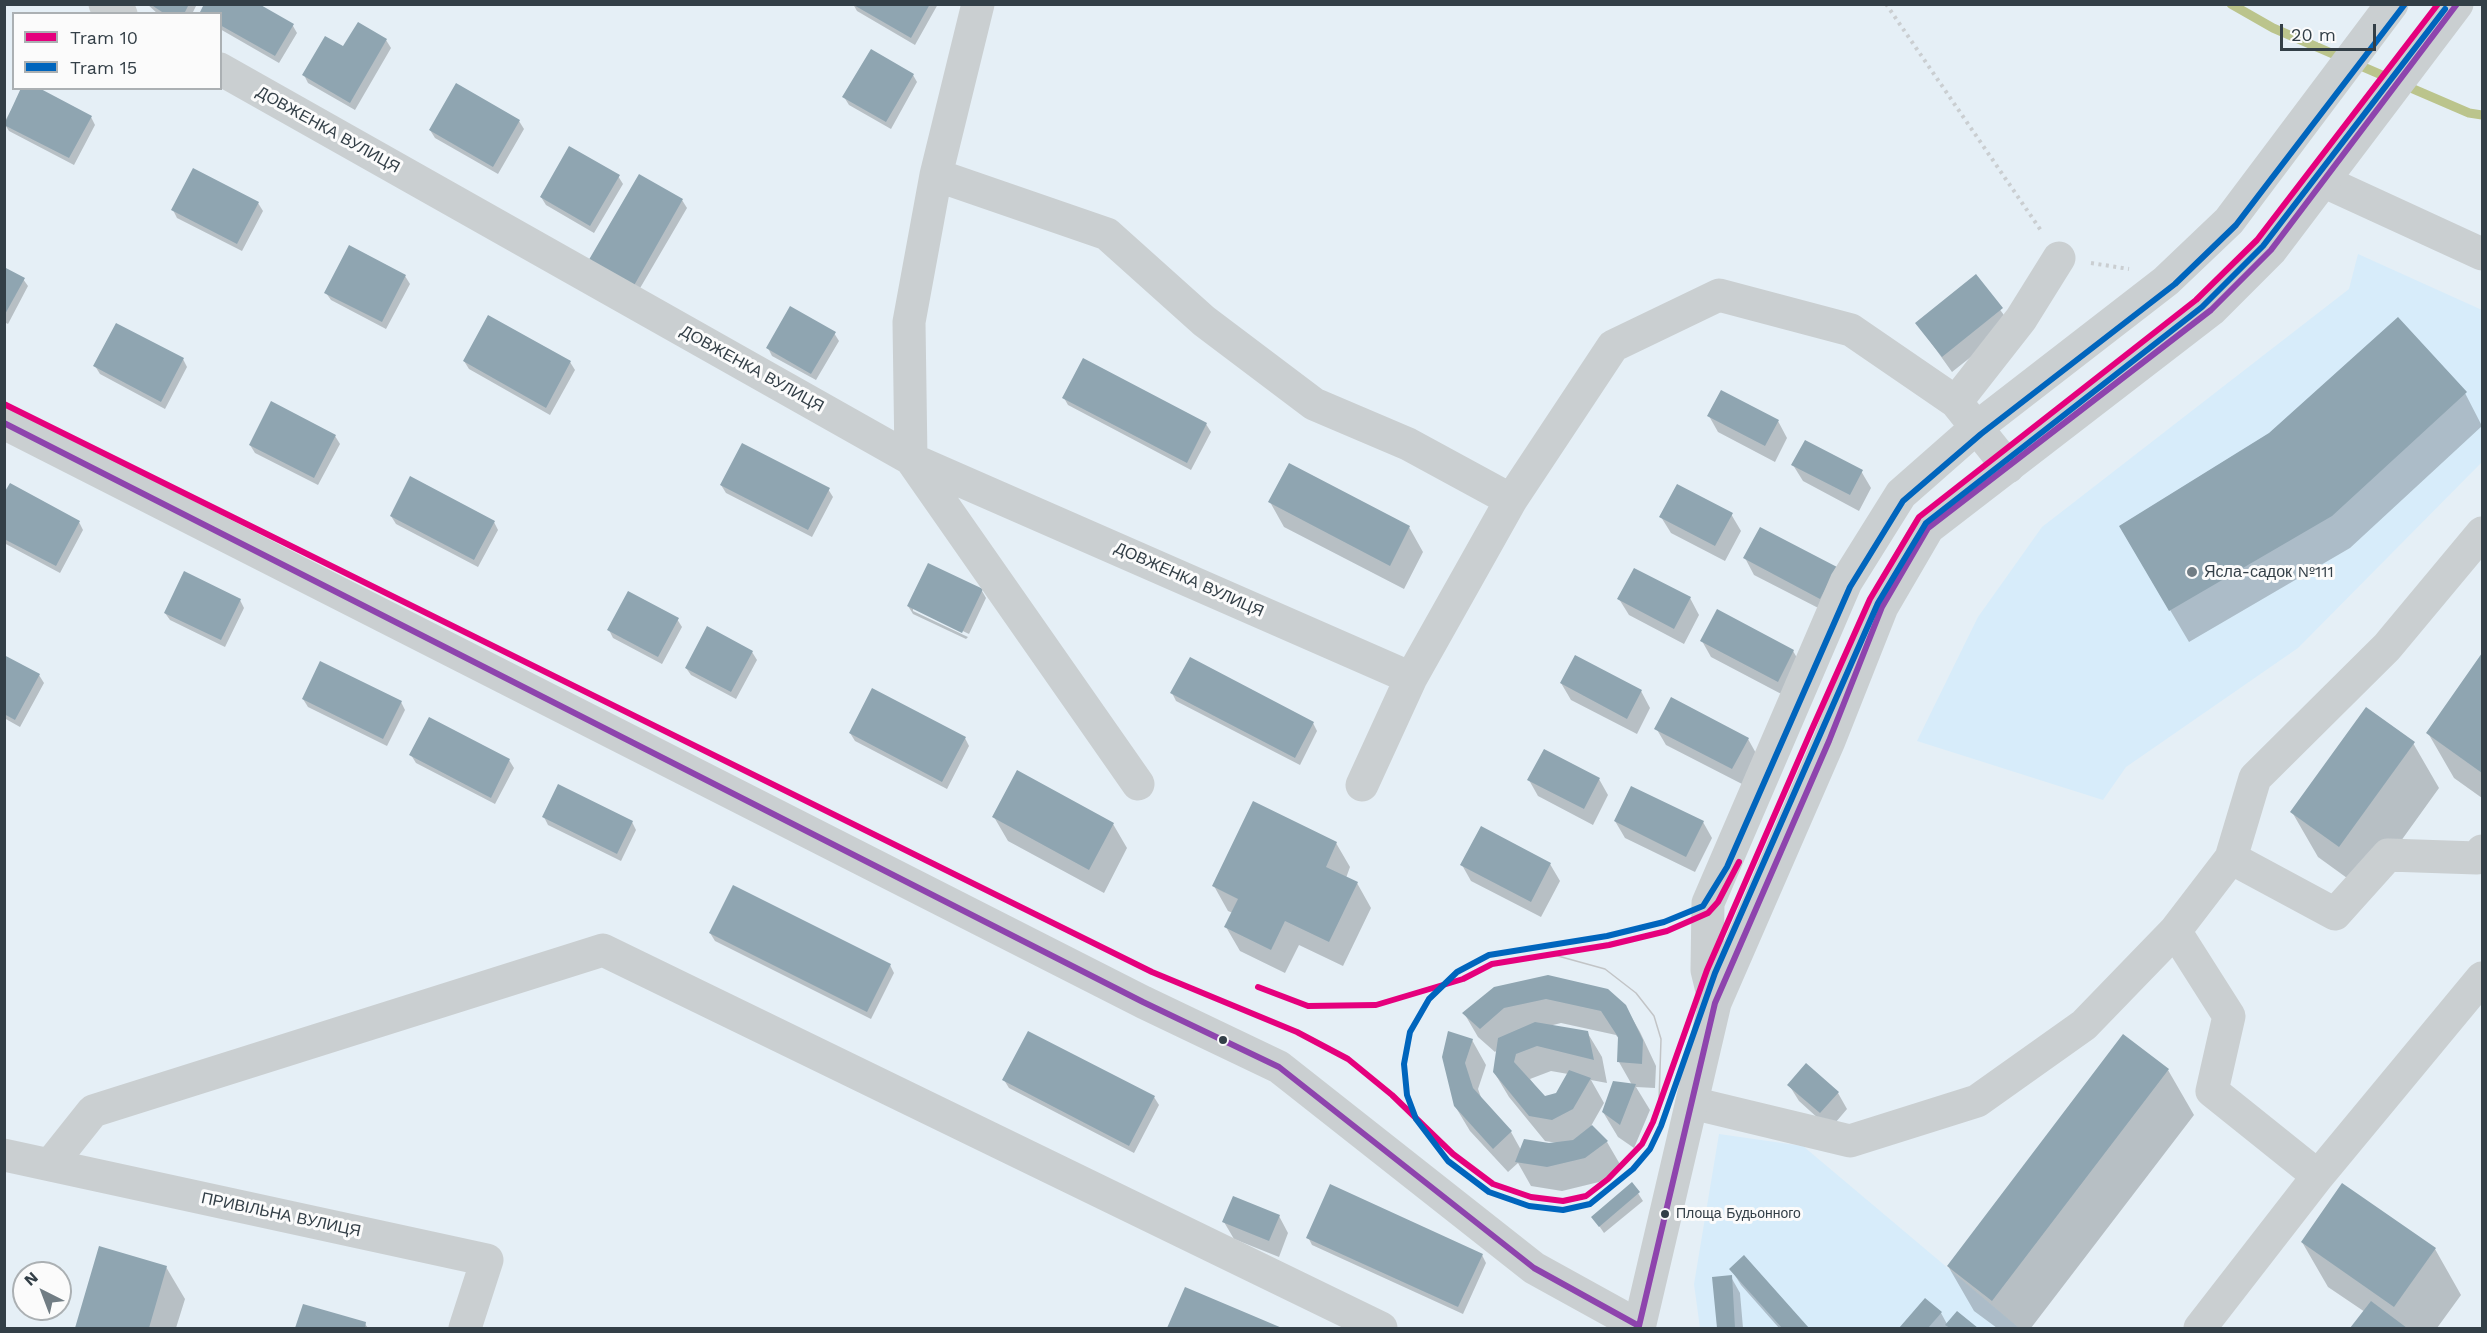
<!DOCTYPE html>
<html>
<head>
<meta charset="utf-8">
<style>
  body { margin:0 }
  #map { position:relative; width:2487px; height:1333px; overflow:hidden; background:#e5eff6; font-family:"Work Sans",sans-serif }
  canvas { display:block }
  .frame { position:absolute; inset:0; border:6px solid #333f47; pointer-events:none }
  .legend { position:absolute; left:12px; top:12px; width:210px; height:78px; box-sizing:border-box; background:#fbfbfb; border:2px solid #abb0b3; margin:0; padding:8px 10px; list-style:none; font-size:18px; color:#333f47 }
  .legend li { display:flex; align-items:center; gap:12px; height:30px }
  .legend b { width:30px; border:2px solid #abb0b3 }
  .north { position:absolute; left:12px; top:1261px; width:60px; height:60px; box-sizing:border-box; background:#fbfbfb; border:2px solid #abb0b3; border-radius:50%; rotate:318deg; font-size:16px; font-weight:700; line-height:24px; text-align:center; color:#333f47 }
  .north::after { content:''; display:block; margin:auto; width:21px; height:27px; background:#717d84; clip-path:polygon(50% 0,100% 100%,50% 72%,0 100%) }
  .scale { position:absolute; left:2280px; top:24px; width:96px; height:27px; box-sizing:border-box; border:3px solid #333f47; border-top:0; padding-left:8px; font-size:18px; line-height:21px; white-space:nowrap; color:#333f47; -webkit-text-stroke:4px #fbfbfb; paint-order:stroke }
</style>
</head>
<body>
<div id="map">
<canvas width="2487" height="1333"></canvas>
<div class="frame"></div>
<ul class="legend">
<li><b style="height:8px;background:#e5007d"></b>Tram 10</li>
<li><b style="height:8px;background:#0065bd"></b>Tram 15</li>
</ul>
<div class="north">N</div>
<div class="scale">20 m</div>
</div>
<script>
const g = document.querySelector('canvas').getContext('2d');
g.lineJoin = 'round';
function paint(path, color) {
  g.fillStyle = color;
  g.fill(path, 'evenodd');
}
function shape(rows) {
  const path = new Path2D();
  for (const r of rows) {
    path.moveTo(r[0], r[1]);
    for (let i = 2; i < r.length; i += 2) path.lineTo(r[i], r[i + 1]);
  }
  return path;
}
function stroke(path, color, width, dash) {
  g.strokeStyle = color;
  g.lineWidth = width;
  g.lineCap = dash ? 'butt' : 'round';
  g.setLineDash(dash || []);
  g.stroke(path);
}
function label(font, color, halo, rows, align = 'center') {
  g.font = font + ' "Work Sans",sans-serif';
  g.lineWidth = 6;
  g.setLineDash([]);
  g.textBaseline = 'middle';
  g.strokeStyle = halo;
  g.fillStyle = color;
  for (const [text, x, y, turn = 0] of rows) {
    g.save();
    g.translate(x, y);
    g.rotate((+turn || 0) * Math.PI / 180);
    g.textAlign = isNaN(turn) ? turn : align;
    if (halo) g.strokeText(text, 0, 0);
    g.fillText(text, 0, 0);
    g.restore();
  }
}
paint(shape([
  [2358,254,2482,310,2482,462,2298,648,2126,767,2103,800,1917,741,1978,617,2042,527,2349,289],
  [1719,1134,1803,1146,2019,1328,1700,1328,1694,1284]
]), '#d7ecfa');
paint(shape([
  [147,4,197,4,192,14,158,14],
  [205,4,263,4,261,7,293,26,297,33,279,63,220,29,220,14],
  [853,4,938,4,915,45,857,11],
  [386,40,391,48,355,110,308,83,304,75,344,48],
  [913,75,917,82,891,129,849,105,844,97],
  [23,88,91,117,95,125,74,165,9,131,4,123],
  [519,121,524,129,498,174,435,138,430,130],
  [618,176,623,184,594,233,546,205,541,197],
  [640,176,682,200,687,208,636,295,594,270],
  [258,203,263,211,242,251,177,218,173,210],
  [4,269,23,279,28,286,8,324,4,322],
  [405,276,410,284,386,329,331,300,326,293],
  [1976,276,2011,325,1952,372,1917,323],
  [834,333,839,341,816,380,772,356,768,348],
  [183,359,187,367,165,409,100,374,95,366],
  [464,361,570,362,575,370,550,415,469,369],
  [2465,393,2482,426,2350,548,2189,642,2121,527],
  [1064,398,1206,424,1211,432,1191,470,1068,405],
  [1709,416,1778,421,1787,438,1775,462,1718,432],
  [335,436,340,444,318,485,255,453,250,445],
  [1793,465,1861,471,1871,488,1859,511,1803,481],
  [721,485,828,489,833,497,812,537,726,493],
  [4,497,79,522,83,530,60,573,4,543],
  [1270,502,1409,527,1423,552,1404,589,1284,527],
  [1731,514,1741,531,1725,561,1671,533,1661,517],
  [391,516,494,522,498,530,478,567,396,524],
  [1745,558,1845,585,1830,614,1754,575],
  [982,591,986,598,969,634,913,607,913,611,968,637,966,639,913,614,908,606],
  [1690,598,1699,615,1684,644,1629,615,1619,599],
  [240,600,244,608,225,647,170,620,165,613],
  [677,619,682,627,662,664,613,638,609,630],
  [1702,641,1793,651,1803,668,1787,697,1711,657],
  [752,652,757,660,736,699,691,675,686,668],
  [4,656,39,675,44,683,20,727,4,718],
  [2482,656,2482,798,2454,778,2428,733],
  [1561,683,1641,691,1650,708,1637,734,1571,700],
  [1172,693,1313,723,1317,731,1300,765,1176,701],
  [303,699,401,702,405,710,387,746,308,707],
  [1656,728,1748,739,1757,755,1742,784,1666,745],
  [850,733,965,738,969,746,947,789,855,741],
  [2413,743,2439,788,2365,891,2318,857,2292,812],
  [411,755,509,760,514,768,495,804,416,763],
  [1599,779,1608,795,1593,825,1538,796,1529,780],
  [544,817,632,822,636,830,621,861,548,825],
  [994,817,1113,824,1127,848,1104,893,1008,841],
  [1615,821,1703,822,1712,838,1695,872,1625,838],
  [1336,843,1350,867,1346,878,1357,883,1371,908,1343,966,1299,945,1285,973,1240,951,1226,927,1233,913,1228,911,1214,886],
  [1550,864,1560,881,1541,917,1471,881,1462,865],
  [710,933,890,965,894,973,871,1019,715,941],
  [1495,988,1625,1006,1640,1032,1656,1066,1655,1088,1636,1087,1650,1110,1634,1148,1618,1137,1603,1112,1632,1085,1619,1062,1619,1039,1616,1035,1561,1023,1549,1026,1587,1032,1602,1057,1607,1083,1591,1080,1604,1103,1591,1126,1607,1142,1621,1166,1599,1182,1562,1191,1531,1186,1518,1163,1508,1172,1470,1131,1455,1106,1444,1057,1472,1040,1486,1065,1478,1089,1482,1100,1511,1132,1521,1150,1557,1143,1545,1141,1509,1097,1494,1072,1498,1049,1495,1052,1478,1037,1464,1013],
  [1551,1071,1568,1074,1557,1095,1544,1098,1530,1079],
  [2168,1070,2194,1115,2031,1328,1997,1328,1974,1311,1948,1266],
  [1004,1080,1154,1097,1159,1105,1134,1153,1009,1088],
  [1789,1085,1838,1093,1847,1109,1830,1129,1799,1101],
  [1632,1184,1643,1201,1604,1233,1593,1217],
  [1279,1216,1288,1233,1279,1257,1234,1239,1224,1222],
  [1308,1237,1482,1255,1486,1263,1463,1314,1312,1245],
  [2302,1242,2435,1249,2461,1295,2437,1328,2352,1328,2365,1312,2328,1287],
  [100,1248,166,1267,185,1299,176,1328,77,1328],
  [1744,1257,1807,1328,1779,1328,1741,1285,1731,1269],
  [1731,1277,1740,1293,1743,1328,1718,1328,1714,1278],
  [1186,1289,1278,1328,1169,1328],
  [1925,1300,1941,1313,1947,1324,1957,1313,1976,1328,1901,1328],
  [304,1306,365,1324,368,1328,297,1328]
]), '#0003');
stroke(shape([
  [2231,4,2273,28,2391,79],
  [2404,85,2469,113,2482,115]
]), '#bbc48c', 9);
paint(shape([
  [150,4,189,4,184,14,165,14],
  [204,4,259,4,294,24,275,56,220,25,220,14,199,14],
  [852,4,930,4,911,38],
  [358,22,387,39,350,103,302,75,325,36,343,46],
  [871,49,914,74,886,122,842,97],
  [456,83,520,120,493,167,429,130],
  [21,88,39,88,92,116,69,158,4,125],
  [569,146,620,175,590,226,540,197],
  [193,168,259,202,237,244,171,210],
  [639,174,683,199,632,289,587,263],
  [349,245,406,275,382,322,324,293],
  [4,267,25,278,4,316],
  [1976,274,2003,308,1942,357,1915,323],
  [790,306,836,332,811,374,766,348],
  [488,315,571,361,546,408,463,361],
  [2398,317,2467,392,2332,516,2169,611,2119,526,2269,433],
  [116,323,184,358,161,402,93,366],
  [1083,358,1207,423,1187,463,1062,398],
  [1721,390,1779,420,1765,446,1707,416],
  [271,401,336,435,314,478,249,445],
  [1805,440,1863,470,1850,495,1791,465],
  [742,443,830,488,808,530,720,485],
  [1289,463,1410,526,1390,566,1268,502],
  [410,476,495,521,474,560,390,516],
  [10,483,80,521,56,566,4,539,4,493],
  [1677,484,1733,513,1715,546,1659,517],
  [1760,527,1837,567,1820,599,1743,558],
  [928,563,983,589,962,633,907,606],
  [1634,568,1691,597,1674,629,1617,599],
  [184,571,241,599,221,640,164,613],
  [628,591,679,618,658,657,607,630],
  [1717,609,1794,650,1778,682,1700,641],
  [707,626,753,651,731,692,685,668],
  [2482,653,2482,773,2426,733],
  [4,655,40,674,15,720,4,714],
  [1575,655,1642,690,1627,719,1560,683],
  [1190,657,1314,722,1295,758,1170,693],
  [320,661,402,701,383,739,302,699],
  [872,688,966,737,942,782,849,733],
  [1671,697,1749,738,1732,769,1654,729],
  [2366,707,2415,742,2339,847,2290,812],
  [429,717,510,759,491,798,409,755],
  [1544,749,1600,778,1584,809,1527,780],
  [1017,770,1114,823,1089,870,992,817],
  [558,784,633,821,617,854,542,817],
  [1631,786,1704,821,1686,857,1614,821],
  [1253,801,1337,842,1326,867,1358,882,1329,942,1285,921,1271,950,1224,927,1238,899,1212,886],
  [1481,826,1551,863,1531,902,1460,865],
  [733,885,891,964,867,1012,709,933],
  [1548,975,1608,989,1626,1005,1643,1040,1642,1064,1617,1062,1618,1037,1601,1011,1546,999,1504,1008,1480,1029,1462,1013,1494,987],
  [1535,1022,1588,1031,1594,1060,1537,1046,1516,1054,1514,1062,1545,1096,1556,1093,1569,1070,1591,1078,1573,1109,1552,1120,1529,1116,1493,1072,1498,1038],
  [1028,1031,1155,1096,1129,1146,1002,1080],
  [1448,1031,1473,1039,1465,1063,1473,1088,1512,1131,1493,1149,1454,1106,1442,1057],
  [2123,1034,2169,1069,1992,1301,1947,1266],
  [1806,1063,1839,1092,1820,1113,1787,1085],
  [1613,1081,1636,1084,1620,1125,1602,1112],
  [1592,1125,1608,1141,1585,1158,1547,1167,1515,1162,1524,1139,1549,1143,1573,1140],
  [1632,1182,1640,1192,1599,1227,1591,1217],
  [2342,1183,2436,1248,2394,1307,2301,1242],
  [1330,1184,1483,1254,1458,1307,1306,1238],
  [1233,1196,1280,1215,1269,1241,1222,1222],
  [99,1246,167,1266,149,1328,75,1328],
  [1744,1255,1809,1328,1782,1328,1729,1269],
  [1732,1275,1735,1328,1717,1328,1712,1277],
  [1185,1287,1282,1328,1167,1328],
  [1925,1298,1942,1312,1928,1328,1899,1328],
  [2371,1301,2407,1328,2350,1328],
  [303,1304,366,1322,365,1328,295,1328],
  [1957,1311,1978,1328,1950,1328,1945,1325]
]), '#8fa5b1');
stroke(shape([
  [1886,4,2042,232],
  [2091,263,2129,269]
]), '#caced1', 4, [3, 4.5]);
stroke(shape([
  [105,4,121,14],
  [978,4,936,175,909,322,911,459,1138,784],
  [220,69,911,459,1411,678],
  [936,175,1107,234,1204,321,1314,404,1408,444,1511,500],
  [2323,181,2482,254],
  [1956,402,2021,319,2059,258],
  [4,423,1143,1002,1279,1067,1534,1268,1639,1326],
  [1362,785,1411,678,1511,500,1613,346,1719,295,1851,330,1956,402,2008,467],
  [2231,858,2255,778,2387,647,2482,533],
  [2175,931,2229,1016,2212,1091,2318,1176,2482,978],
  [1692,1103,1850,1141,1977,1101,2084,1025,2175,931,2231,858,2335,914,2388,855,2477,858,2482,851],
  [4,1155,487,1260,465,1328],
  [50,1165,93,1111,603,950,1381,1328],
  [2200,1328,2318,1176]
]), '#cacfd1', 33);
stroke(shape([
  [1715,1003,1707,970,1708,903,1846,582,1901,494,1976,428,2166,281,2229,221,2392,4],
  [1639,1328,1715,1003,1829,741,1882,607,1928,528,2211,310,2271,250,2457,4]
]), '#cacfd1', 33);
stroke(shape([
  [1547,953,1605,969,1636,993,1654,1016,1661,1039,1659,1101]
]), '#c2c4c6', 1.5);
stroke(shape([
  [4,423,1143,1002,1279,1067,1534,1268,1639,1326],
  [1639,1326,1715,1003,1829,741,1882,607,1928,528,2211,310,2271,250,2457,4]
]), '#8e44ad', 6);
stroke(shape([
  [4,404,1152,972,1297,1032,1348,1059,1392,1095,1453,1154,1493,1184,1531,1197,1563,1201,1586,1196,1608,1179,1642,1144,1653,1122,1707,970,1812,729,1870,599,1919,517,2196,300,2257,240,2438,4],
  [1258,987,1308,1006,1376,1005,1463,979,1492,964,1609,945,1667,931,1708,913,1718,902,1739,862]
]), '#e5007d', 6);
stroke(shape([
  [2405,4,2236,225,2175,284,1981,434,1903,501,1850,587,1727,867,1703,906,1664,922,1607,936,1489,955,1457,972,1429,999,1410,1032,1404,1064,1407,1095,1416,1119,1448,1161,1489,1192,1529,1206,1563,1210,1590,1204,1633,1169,1650,1149,1661,1126,1715,973,1878,603,1926,523,2202,307,2263,246,2445,9]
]), '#0065bd', 6);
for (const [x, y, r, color] of [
  [2192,572,6,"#717d84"],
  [1223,1040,5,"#333f47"],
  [1665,1214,5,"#333f47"]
]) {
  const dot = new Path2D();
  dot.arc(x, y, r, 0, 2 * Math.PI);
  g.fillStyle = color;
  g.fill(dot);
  stroke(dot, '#fbfbfb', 2);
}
label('14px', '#333f47', '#fbfbfb', [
  ["Площа Будьонного",1676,1214]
], 'left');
label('16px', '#333f47', '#fbfbfb', [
  ["ДОВЖЕНКА ВУЛИЦЯ",328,130,29],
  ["ДОВЖЕНКА ВУЛИЦЯ",752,369,29],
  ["ДОВЖЕНКА ВУЛИЦЯ",1189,580,24],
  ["ПРИВІЛЬНА ВУЛИЦЯ",281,1215,12]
]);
label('16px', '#333f47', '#fbfbfb', [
  ["Ясла-садок №111",2204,572]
], 'left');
</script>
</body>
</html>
